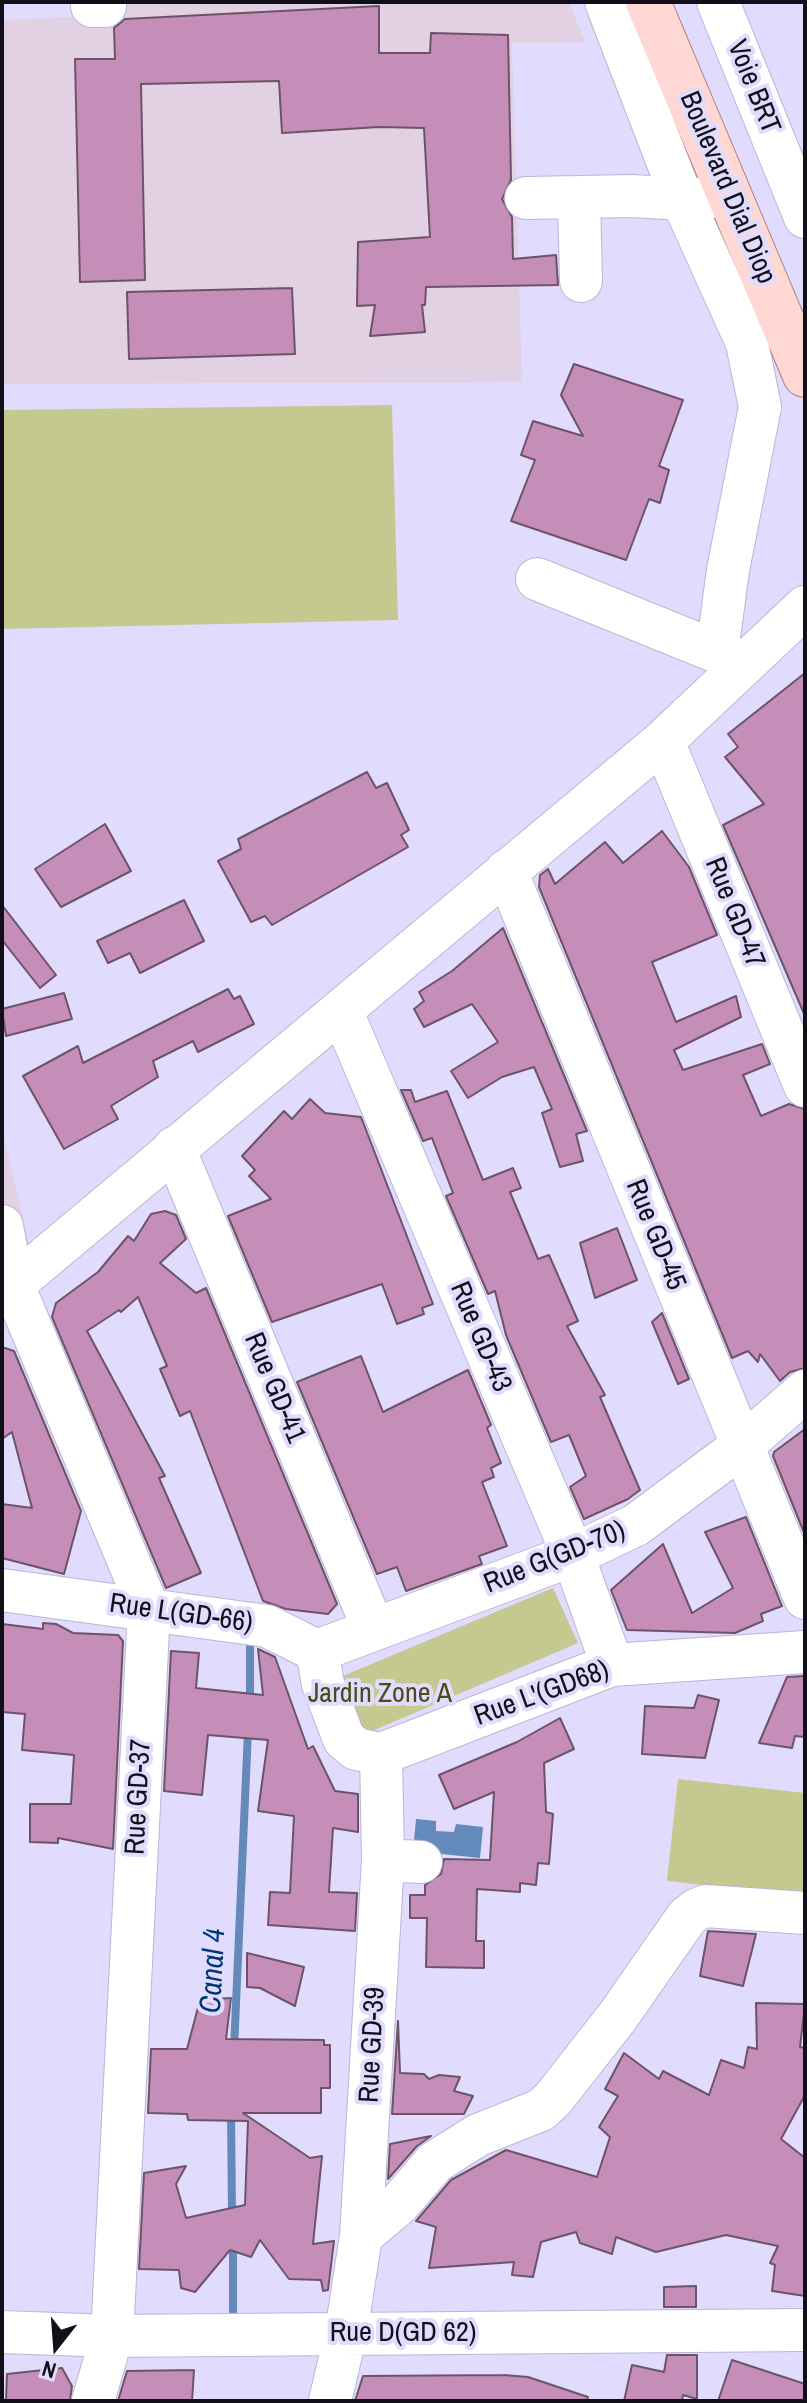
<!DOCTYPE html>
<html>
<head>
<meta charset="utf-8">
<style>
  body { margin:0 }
  #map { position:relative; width:807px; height:2403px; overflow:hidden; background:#e1dcfe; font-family:"Archivo Narrow",sans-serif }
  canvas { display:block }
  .frame { position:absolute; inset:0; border:4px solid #110f1a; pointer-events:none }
  .north { position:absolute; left:16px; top:2307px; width:80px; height:80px; -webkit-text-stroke:6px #e1dcfe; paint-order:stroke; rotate:197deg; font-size:22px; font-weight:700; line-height:32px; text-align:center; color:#110f1a }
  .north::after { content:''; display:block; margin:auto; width:28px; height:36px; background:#110f1a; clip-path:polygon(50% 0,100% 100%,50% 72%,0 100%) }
</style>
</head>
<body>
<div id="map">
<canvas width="807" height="2403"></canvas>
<div class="frame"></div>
<div class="north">N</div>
</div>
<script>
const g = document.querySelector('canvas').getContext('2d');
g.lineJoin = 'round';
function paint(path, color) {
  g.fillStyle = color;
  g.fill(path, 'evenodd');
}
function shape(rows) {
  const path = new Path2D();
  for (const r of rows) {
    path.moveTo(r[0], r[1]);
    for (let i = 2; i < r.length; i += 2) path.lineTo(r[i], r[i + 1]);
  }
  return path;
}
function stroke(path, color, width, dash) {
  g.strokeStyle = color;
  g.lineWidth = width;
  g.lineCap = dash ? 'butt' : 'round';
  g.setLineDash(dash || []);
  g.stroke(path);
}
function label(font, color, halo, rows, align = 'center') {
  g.font = font + ' "Archivo Narrow",sans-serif';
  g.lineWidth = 8;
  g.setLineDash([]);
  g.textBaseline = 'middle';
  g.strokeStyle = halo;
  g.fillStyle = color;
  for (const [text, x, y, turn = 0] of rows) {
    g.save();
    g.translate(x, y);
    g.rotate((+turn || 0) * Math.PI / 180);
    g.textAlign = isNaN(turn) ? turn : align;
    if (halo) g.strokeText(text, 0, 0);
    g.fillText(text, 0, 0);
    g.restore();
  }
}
paint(shape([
  [118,2,569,2,585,42,512,43,522,382,2,384,2,20,118,15],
  [2,1127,31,1254,2,1278]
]), '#e1d1e3');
paint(shape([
  [392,405,398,620,2,629,2,410],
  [553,1588,578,1643,365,1734,338,1678],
  [678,1779,805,1793,805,1896,667,1881]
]), '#c5c88f');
paint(shape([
  [416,1819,436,1821,436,1831,454,1832,456,1824,483,1827,480,1858,413,1851]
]), '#648abc');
stroke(shape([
  [250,1701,250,1635],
  [234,2049,248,1731],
  [231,2110,232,2217],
  [233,2242,233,2323]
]), '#648abc', 8);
const building = shape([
  [379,6,379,53,430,53,431,33,508,35,511,180,502,199,512,217,513,259,556,255,558,285,426,287,425,305,422,305,425,332,370,336,375,305,357,306,358,242,430,237,424,128,379,127,282,133,279,81,141,84,145,280,80,282,75,59,115,59,114,28,125,19,379,6],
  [292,288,295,354,129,359,127,292,292,288],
  [574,364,683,400,659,466,669,470,660,503,649,499,626,560,511,521,535,460,521,455,533,421,583,436,561,395,574,364],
  [805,673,805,1016,723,825,764,804,725,757,738,747,728,734,805,673],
  [367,772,376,788,387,783,409,830,401,835,408,847,272,925,265,916,251,922,218,861,241,849,238,839,367,772],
  [105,824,131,871,61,907,35,869,105,824],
  [662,831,689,867,717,935,652,962,676,1022,736,996,741,1017,674,1050,683,1070,762,1044,770,1064,743,1075,761,1116,789,1104,805,1109,805,1368,790,1372,780,1381,760,1354,758,1362,748,1351,732,1358,539,887,540,875,548,869,555,884,605,842,623,863,662,831],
  [184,900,204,941,140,973,130,953,108,963,97,941,184,900],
  [2,905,56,975,40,988,2,940,2,905],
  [503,928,587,1131,576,1134,583,1161,560,1167,542,1113,552,1109,534,1067,502,1077,468,1098,451,1071,498,1042,472,1004,424,1027,414,1009,424,1001,419,992,452,971,503,928],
  [228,989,234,999,240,996,254,1024,198,1052,193,1041,153,1061,158,1077,111,1106,118,1119,64,1149,23,1076,78,1046,83,1063,228,989],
  [64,993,72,1019,6,1036,2,1009,64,993],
  [401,1090,411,1090,415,1102,447,1091,483,1180,513,1168,521,1188,510,1192,538,1259,549,1255,578,1321,567,1326,605,1395,600,1397,640,1490,628,1499,584,1519,570,1487,586,1476,569,1435,551,1442,506,1335,495,1291,488,1294,446,1196,453,1193,432,1138,423,1141,401,1090],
  [310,1099,325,1113,361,1117,433,1304,422,1308,424,1314,397,1324,382,1284,272,1322,228,1216,271,1199,249,1176,255,1170,242,1156,284,1111,292,1119,310,1099],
  [165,1211,176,1215,186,1239,160,1263,196,1293,206,1288,337,1604,328,1614,286,1609,263,1601,190,1411,180,1416,160,1369,167,1366,138,1297,121,1312,119,1310,87,1331,165,1476,159,1478,201,1573,166,1588,52,1317,56,1303,98,1272,128,1236,134,1241,151,1214,165,1211],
  [617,1228,637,1280,595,1298,580,1243,617,1228],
  [662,1313,689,1379,678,1384,652,1322,662,1313],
  [2,1347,14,1351,81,1511,64,1574,2,1558,2,1504,32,1508,12,1432,2,1439,2,1347],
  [361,1356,383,1412,468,1370,491,1425,487,1428,501,1463,491,1468,494,1477,482,1482,507,1546,479,1556,482,1564,406,1591,397,1567,377,1574,297,1382,361,1356],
  [805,1429,805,1535,773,1456,774,1452,805,1429],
  [746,1517,782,1606,761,1614,763,1621,735,1633,627,1630,611,1590,663,1544,692,1613,733,1588,705,1532,746,1517],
  [43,1623,56,1624,73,1633,118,1635,123,1641,113,1849,58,1838,58,1843,30,1842,30,1804,71,1804,74,1755,22,1750,25,1714,2,1712,2,1624,43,1629,43,1623],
  [258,1649,275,1657,308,1749,313,1746,335,1791,358,1794,358,1832,333,1828,329,1892,357,1893,355,1931,268,1925,270,1892,290,1893,294,1816,258,1811,268,1740,208,1735,202,1795,164,1791,171,1651,199,1653,196,1688,263,1695,258,1649],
  [805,1676,805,1737,795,1736,792,1748,759,1743,787,1677,805,1676],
  [698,1695,719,1700,705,1758,642,1754,645,1706,694,1708,698,1695],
  [560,1718,574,1749,544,1763,546,1812,553,1814,549,1864,538,1863,536,1885,520,1883,520,1892,477,1889,476,1941,484,1941,484,1968,426,1967,427,1918,410,1918,410,1895,425,1895,425,1885,441,1874,444,1859,490,1860,494,1792,454,1809,439,1775,517,1742,560,1718],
  [708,1931,756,1934,743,1986,700,1976,708,1931],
  [247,1953,304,1967,295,2006,260,1988,247,1987,247,1953],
  [231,1998,226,2039,324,2040,324,2045,330,2045,330,2088,321,2088,321,2113,243,2113,310,2158,322,2156,313,2244,334,2241,328,2290,323,2291,321,2280,289,2279,260,2240,251,2257,230,2250,195,2292,181,2288,179,2270,139,2269,144,2173,186,2166,176,2184,186,2218,245,2205,248,2121,188,2120,187,2114,148,2113,151,2049,187,2049,200,2000,231,1998],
  [756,2003,805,2004,800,2047,805,2048,805,2095,781,2139,805,2158,805,2296,772,2291,775,2265,770,2263,778,2246,726,2235,656,2252,616,2237,612,2254,580,2243,576,2232,541,2242,533,2277,512,2275,514,2262,429,2268,436,2227,416,2221,451,2180,506,2150,597,2177,610,2137,599,2127,618,2096,605,2089,624,2053,659,2079,663,2071,709,2095,721,2060,744,2068,748,2047,757,2049,756,2003],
  [398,2021,400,2073,424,2074,429,2079,439,2075,460,2077,454,2091,473,2096,464,2114,392,2114,398,2021],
  [431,2136,417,2146,388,2179,390,2144,431,2136],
  [696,2286,696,2307,664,2307,664,2287,696,2286],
  [667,2355,697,2355,697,2399,683,2395,682,2401,624,2401,632,2365,664,2372,667,2355],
  [732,2360,805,2384,805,2401,718,2401,732,2360],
  [62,2368,72,2386,70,2401,6,2401,7,2374,62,2368],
  [194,2370,192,2401,118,2401,127,2371,194,2370],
  [504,2375,528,2377,588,2397,587,2401,355,2401,363,2376,504,2375]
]);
paint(building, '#c58eb9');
stroke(building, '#6d5367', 2);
const minor = shape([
  [606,2,682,199,705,199],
  [718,2,805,217],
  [92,6,105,6,105,2],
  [579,197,581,281],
  [526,198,632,196,682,199,747,343,760,407,728,570,717,652],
  [537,579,742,662],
  [663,741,805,1086],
  [506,871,805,1598],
  [342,1012,573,1555,612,1665],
  [174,1148,373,1628],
  [2,1226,13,1285,149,1610,112,2336,93,2401],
  [2,1294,663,741,805,607],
  [2,1590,267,1626,317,1651,323,1684,344,1739,356,1749,381,1754],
  [317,1651,573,1555,636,1525,742,1446,805,1391],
  [381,1754,612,1665,805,1652],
  [383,1860,421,1862],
  [361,2236,398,2205,435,2162,478,2135,541,2110,553,2099,618,2016,687,1917,696,1910,705,1906,805,1913],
  [2,2332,112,2336,805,2330],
  [330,2401,346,2333,361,2236,383,1860,381,1754]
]);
const major = shape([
  [648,2,805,375]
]);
stroke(minor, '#bab5d6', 44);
stroke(major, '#ac8180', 46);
stroke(minor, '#fff', 42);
stroke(major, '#ffd8d4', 44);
label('28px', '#110f1a', '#e1dcfe', [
  ["Voie BRT",753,87,68],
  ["Boulevard Dial Diop",727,188,67],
  ["Rue GD-47",734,913,68],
  ["Rue GD-45",655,1235,68],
  ["Rue GD-43",480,1337,67],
  ["Rue GD-41",274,1388,67],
  ["Rue G(GD-70)",555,1558,-22],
  ["Rue L(GD-66)",181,1614,8],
  ["Rue L'(GD68)",542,1694,-20],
  ["Rue GD-37",139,1797,-87],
  ["Rue GD-39",373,2045,-87],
  ["Rue D(GD 62)",403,2333]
]);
label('28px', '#494b18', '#e1dcfe', [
  ["Jardin Zone A",380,1694]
]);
label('italic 30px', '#003774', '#e1dcfe', [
  ["Canal 4",214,1971,-87]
]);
</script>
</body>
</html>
